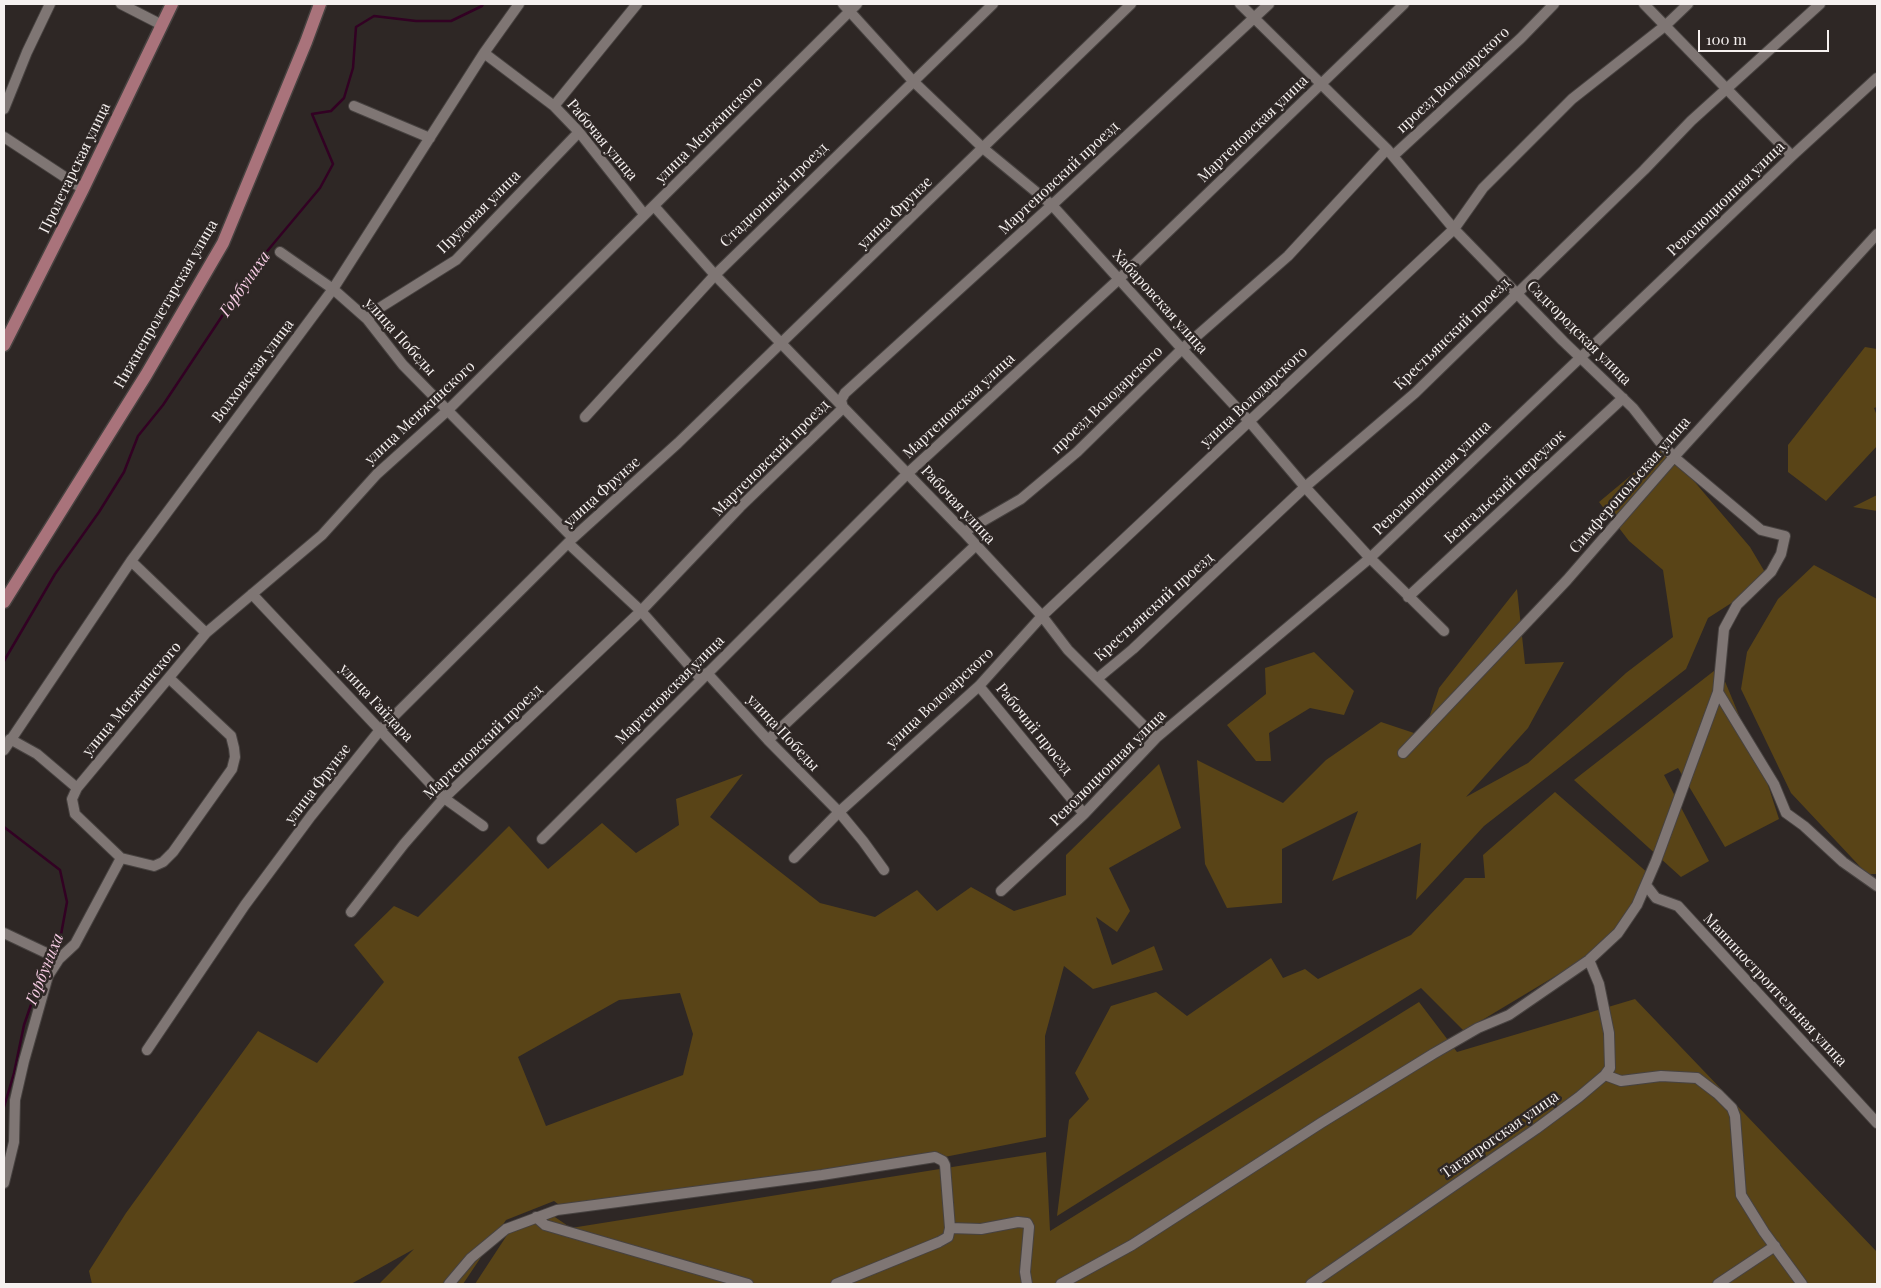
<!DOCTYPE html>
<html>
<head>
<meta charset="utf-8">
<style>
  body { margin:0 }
  #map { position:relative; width:1881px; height:1288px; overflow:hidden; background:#2e2725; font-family:"Playfair Display",serif }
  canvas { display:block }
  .frame { position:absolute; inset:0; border:5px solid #f6f1f0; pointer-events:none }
  .scale { position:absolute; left:1698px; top:30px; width:131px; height:22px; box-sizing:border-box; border:2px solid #f6f1f0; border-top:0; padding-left:6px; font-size:15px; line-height:18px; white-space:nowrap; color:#f6f1f0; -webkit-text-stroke:4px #2e2725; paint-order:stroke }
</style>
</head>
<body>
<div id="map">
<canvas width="1881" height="1288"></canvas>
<div class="frame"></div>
<div class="scale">100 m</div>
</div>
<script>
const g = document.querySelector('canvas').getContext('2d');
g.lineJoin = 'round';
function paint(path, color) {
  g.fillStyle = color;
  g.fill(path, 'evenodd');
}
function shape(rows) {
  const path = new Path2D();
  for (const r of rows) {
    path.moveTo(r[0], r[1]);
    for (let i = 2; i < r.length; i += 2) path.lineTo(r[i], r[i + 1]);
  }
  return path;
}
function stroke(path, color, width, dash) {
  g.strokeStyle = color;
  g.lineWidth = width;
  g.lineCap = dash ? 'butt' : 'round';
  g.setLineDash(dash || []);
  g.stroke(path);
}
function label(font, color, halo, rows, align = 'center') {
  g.font = font + ' "Playfair Display",serif';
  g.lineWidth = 5;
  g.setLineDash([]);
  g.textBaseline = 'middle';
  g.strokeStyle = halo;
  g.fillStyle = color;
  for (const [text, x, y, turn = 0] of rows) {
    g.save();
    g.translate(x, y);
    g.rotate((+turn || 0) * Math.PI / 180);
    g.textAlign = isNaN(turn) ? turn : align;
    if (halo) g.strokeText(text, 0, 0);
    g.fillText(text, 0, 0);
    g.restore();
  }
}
paint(shape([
  [1865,347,1877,349,1877,407,1874,408,1877,416,1877,446,1826,501,1788,472,1788,445],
  [1665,447,1750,547,1769,579,1708,618,1686,669,1484,826,1416,900,1421,843,1332,881,1358,811,1282,849,1282,903,1227,908,1205,864,1197,760,1283,803,1326,760,1381,722,1423,736,1439,688,1517,589,1525,664,1564,662,1528,728,1466,797,1528,763,1626,673,1673,637,1663,570,1629,541,1599,502],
  [1877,495,1877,511,1853,507],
  [1814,565,1877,599,1877,874,1867,874,1791,793,1741,689,1747,652,1778,599],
  [1314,652,1354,691,1344,715,1310,708,1269,733,1271,761,1256,761,1227,725,1266,694,1265,668],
  [1719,667,1768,785,1779,819,1725,847,1678,768,1664,775,1709,861,1681,877,1574,780],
  [1159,764,1181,828,1109,868,1130,911,1117,932,1096,917,1112,965,1154,946,1163,970,1093,989,1064,966,1045,1036,1046,1137,843,1177,570,1213,554,1201,506,1220,463,1284,379,1284,414,1249,351,1284,92,1284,89,1271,126,1213,258,1031,317,1063,384,982,354,945,394,906,418,917,509,826,548,869,602,823,636,853,679,825,676,799,743,774,710,817,820,903,875,917,917,890,937,911,971,887,1014,911,1066,895,1066,855],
  [680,993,693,1034,683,1075,546,1126,518,1057,619,1000],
  [1555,792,1649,874,1639,910,1607,945,1464,1031,1421,988,1057,1216,1069,1120,1089,1099,1075,1073,1111,1006,1156,992,1187,1016,1271,958,1283,978,1305,969,1318,979,1411,935,1465,878,1485,878,1483,855],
  [1635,999,1877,1252,1877,1284,475,1284,511,1229,549,1213,571,1228,1046,1152,1050,1231,1419,1002,1457,1052]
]), '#594417');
stroke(shape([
  [4,661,55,574,99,512,124,472,138,436,163,405,258,262,320,188,333,164,312,114,331,111,344,98,353,68,356,27,374,16,416,21,451,21,482,6,483,4],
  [4,827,60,870,67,902,60,940,52,954],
  [4,1107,14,1073,24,1025,42,973,50,959]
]), '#320123', 2.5);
const minor = shape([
  [121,4,162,25],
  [843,4,913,81,984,149,1052,205,1182,349,1249,421,1305,487,1370,558,1444,631],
  [1240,4,1387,149,1454,229,1563,341,1633,408,1659,441,1674,457,1761,530,1785,536,1781,554,1771,572,1737,605,1724,629,1718,692,1774,784,1786,813,1804,826,1843,862,1877,886],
  [1644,4,1792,156],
  [484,53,554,106,579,132,644,214],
  [354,106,430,138],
  [554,106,637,4],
  [4,109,27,52,50,4],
  [4,137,83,189],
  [1393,156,1521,38,1554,4],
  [654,206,715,275,964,532,1042,616,1068,650,1156,738],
  [280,252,333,289,367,319,403,365,573,538],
  [367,319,381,307,456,260,579,132],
  [585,417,715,275,993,4],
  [964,532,1021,499,1077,452,1182,349,1288,256,1387,149],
  [568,543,641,611,701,679],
  [131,561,206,633],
  [252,594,444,798,483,826],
  [1408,597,1623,398],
  [707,673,768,740,839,812,863,841,884,870],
  [1098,678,1133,649,1305,487,1415,393,1644,170,1691,121,1820,4],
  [979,686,1084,814],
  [10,739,37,754,77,788],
  [768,740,975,546],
  [4,750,131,561,333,289,484,53,519,4],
  [1403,753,1567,580,1674,457,1877,234],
  [542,839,907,474,1119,279,1404,4],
  [121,858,75,814,72,799,77,788,206,633,322,535,377,474,447,411,857,4],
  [794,858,839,812,979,686,1042,616,1454,229,1483,188,1572,99,1666,25,1688,4],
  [1646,885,1656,898,1678,906,1877,1123],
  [1001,891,1084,814,1156,738,1370,558,1792,156,1877,78],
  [351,912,404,844,444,798,641,611,740,507,843,408,841,400,845,393,1052,205,1269,4],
  [4,933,59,959],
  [147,1050,245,905,311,816,380,730,573,538,678,443,1131,4],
  [1605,1075,1621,1081,1661,1076,1697,1078,1718,1094,1732,1108,1735,1116,1741,1195,1764,1232,1802,1284],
  [4,1183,14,1142,15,1100,24,1061,48,976,59,959,75,944,121,858,154,866,163,862,173,852,232,769,235,757,234,748,231,736,169,678],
  [536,1217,545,1225,748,1284],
  [950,1228,981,1229,1018,1222,1027,1223,1029,1227,1025,1272,1027,1284],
  [449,1284,471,1258,506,1229,557,1210,822,1175,935,1157,943,1161,945,1165,950,1228,948,1237,939,1242,836,1284],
  [1061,1284,1132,1245,1321,1123,1433,1054,1478,1028,1509,1015,1589,960,1618,933,1637,905,1656,861,1718,692],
  [1311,1284,1536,1129,1579,1097,1605,1075,1610,1068,1609,1033,1599,984,1589,960],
  [1718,1284,1775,1246]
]);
const major = shape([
  [4,345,83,189,172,4],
  [4,602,146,375,223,243,306,42,320,4]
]);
stroke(minor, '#474240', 12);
stroke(major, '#474240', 15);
stroke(minor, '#7f7674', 10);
stroke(major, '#a9737b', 12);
label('15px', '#f6f1f0', '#2e2725', [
  ["проезд Володарского",1453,80,-43],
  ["Мартеновская улица",1253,129,-44],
  ["улица Менжинского",709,130,-45],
  ["Рабочая улица",602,140,50],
  ["Пролетарская улица",75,168,-64],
  ["Мартеновский проезд",1059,178,-43],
  ["Стадионный проезд",774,195,-44],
  ["Революционная улица",1726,199,-44],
  ["Прудовая улица",479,212,-45],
  ["улица Фрунзе",895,213,-44],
  ["Хабаровская улица",1160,302,48],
  ["Нижнепролетарская улица",166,304,-60],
  ["Садгородская улица",1579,333,45],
  ["Крестьянский проезд",1452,334,-44],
  ["улица Победы",400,337,48],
  ["Волховская улица",253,371,-53],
  ["улица Володарского",1254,397,-43],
  ["проезд Володарского",1107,400,-44],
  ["Мартеновская улица",959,406,-43],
  ["улица Менжинского",420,413,-43],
  ["Мартеновский проезд",771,458,-45],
  ["Революционная улица",1432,478,-44],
  ["Симферопольская улица",1630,485,-49],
  ["Бенгальский переулок",1505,487,-43],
  ["улица Фрунзе",602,492,-42],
  ["Рабочая улица",958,505,47],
  ["Крестьянский проезд",1154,607,-42],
  ["Мартеновская улица",670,690,-45],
  ["улица Володарского",940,698,-43],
  ["улица Менжинского",132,699,-50],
  ["улица Гайдара",376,703,47],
  ["Рабочий проезд",1034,729,51],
  ["улица Победы",783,733,47],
  ["Мартеновский проезд",483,742,-44],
  ["Революционная улица",1108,768,-45],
  ["улица Фрунзе",318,784,-52],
  ["Машиностроительная улица",1775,990,47],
  ["Таганрогская улица",1500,1135,-35]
]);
label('italic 16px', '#f8cde5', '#2e2725', [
  ["Горбуниха",245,284,-55],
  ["Горбуниха",45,969,-68]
]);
</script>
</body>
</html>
